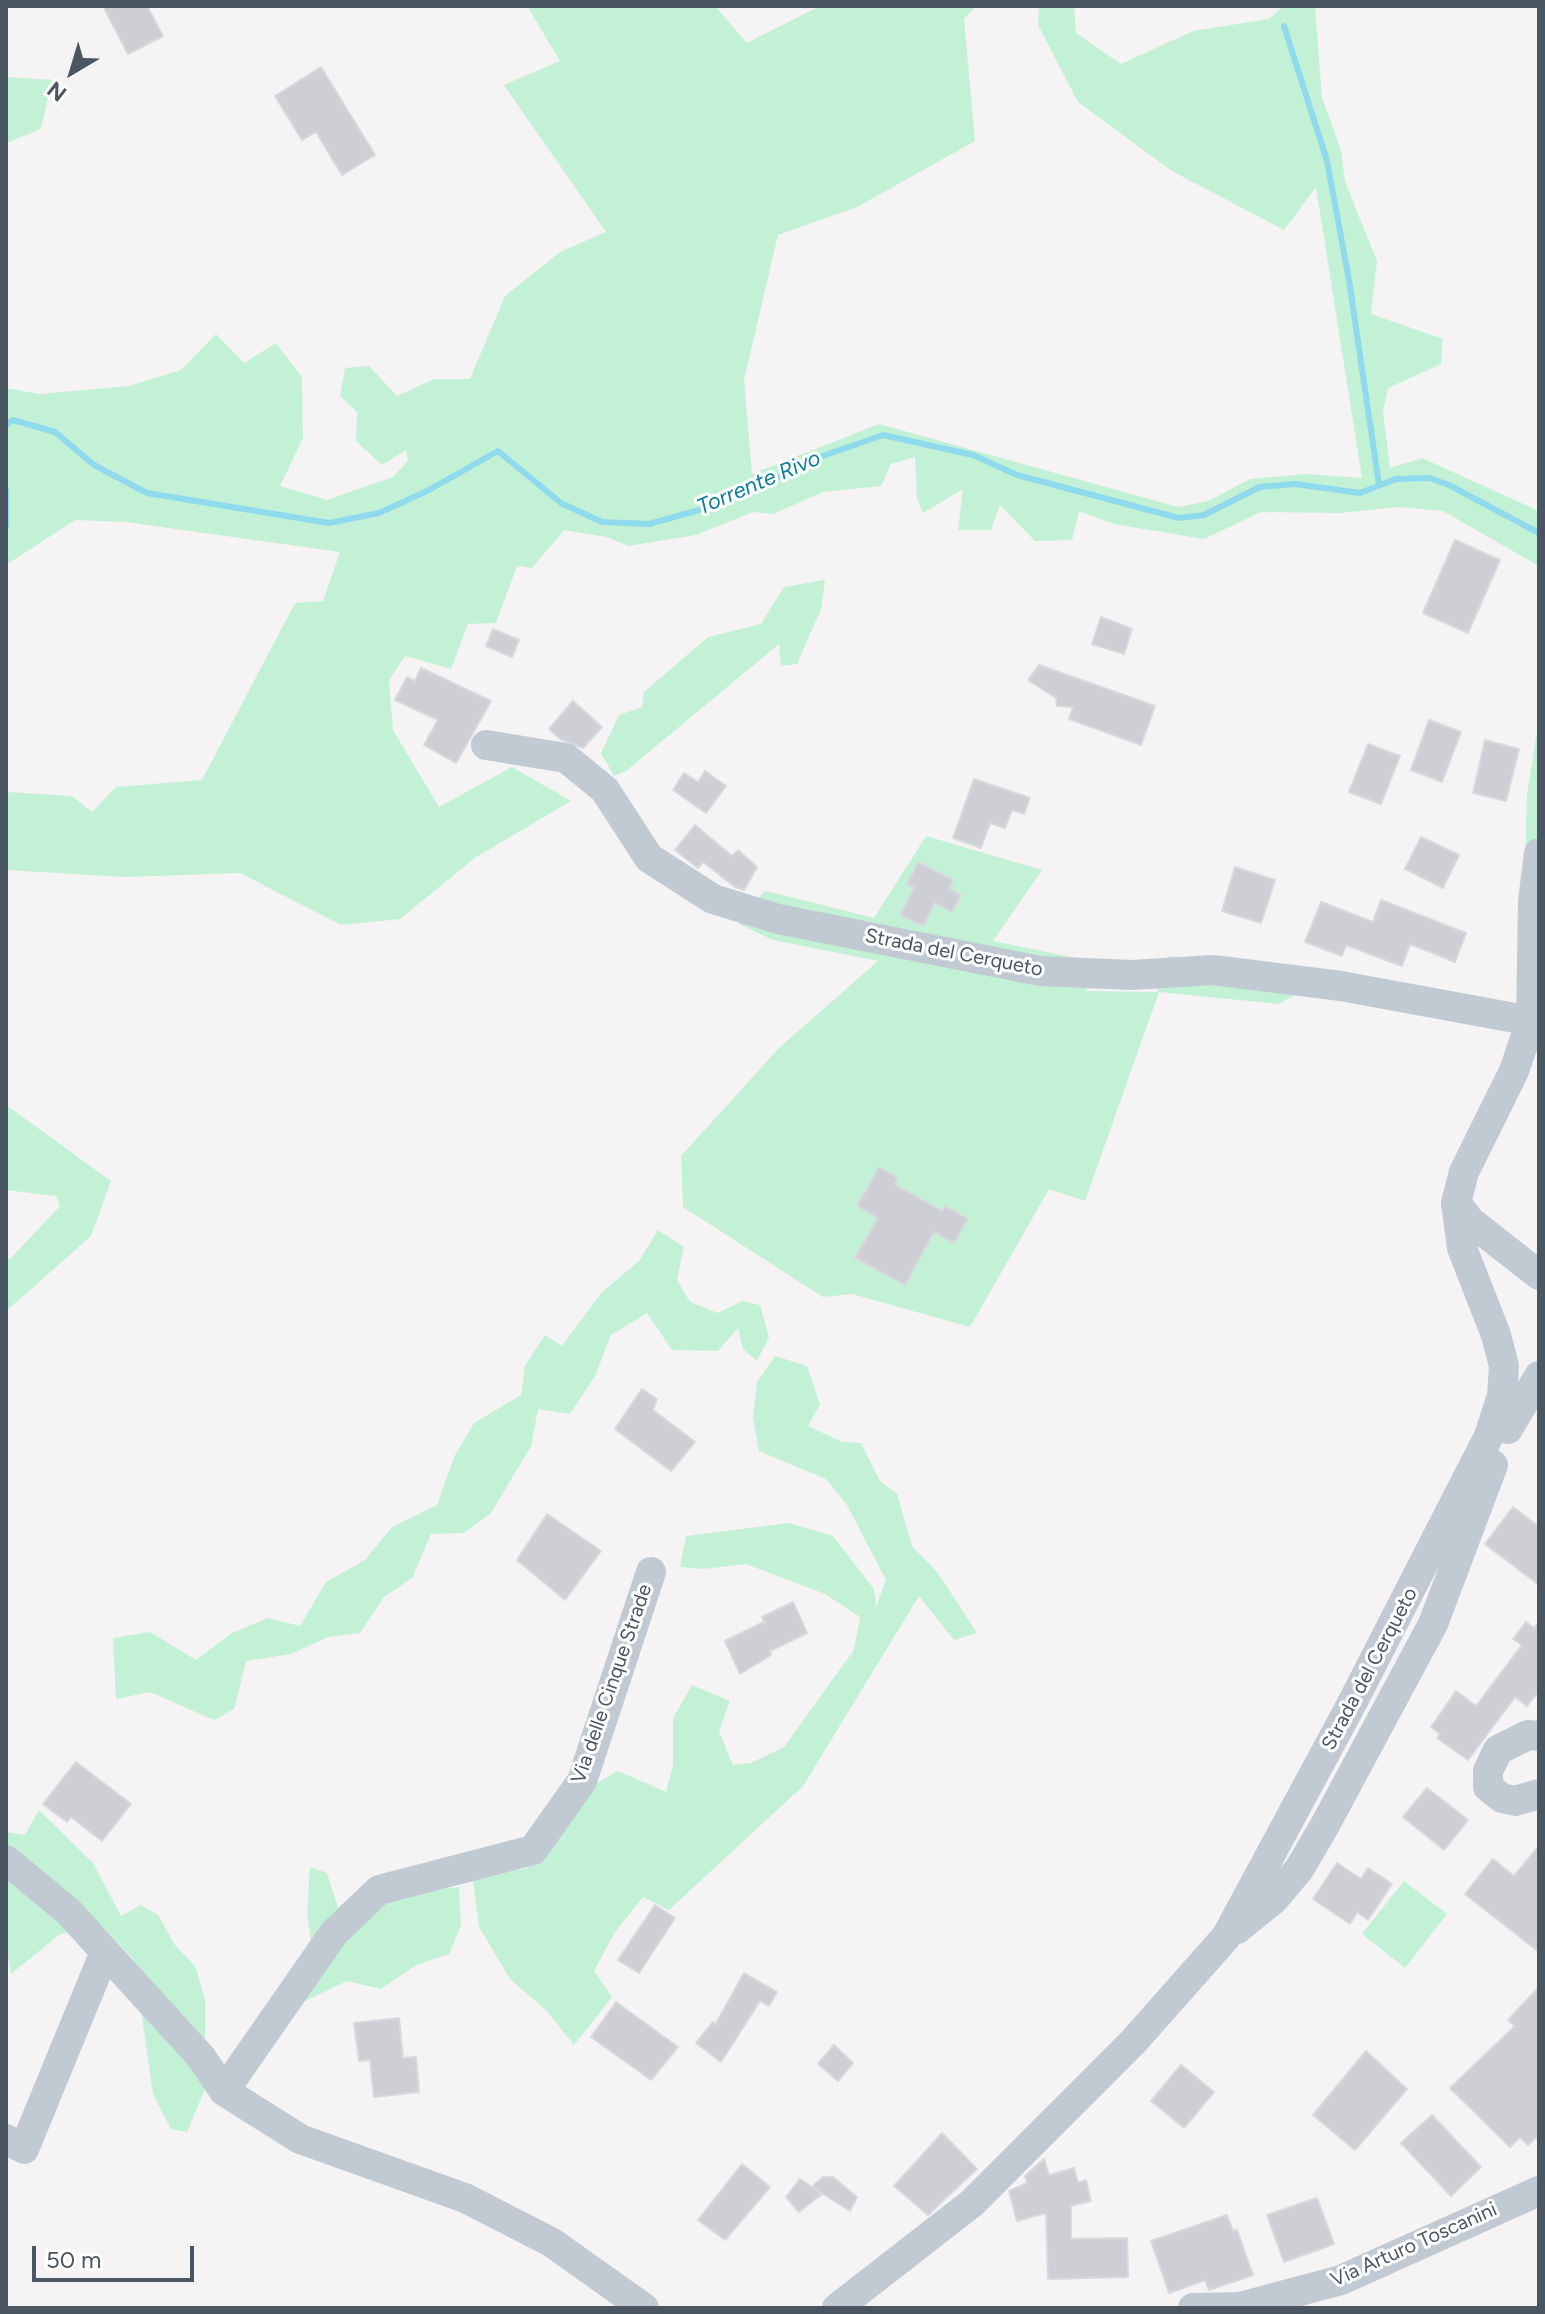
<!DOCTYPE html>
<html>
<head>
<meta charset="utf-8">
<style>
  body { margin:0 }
  #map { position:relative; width:1545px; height:2314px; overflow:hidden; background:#f5f3f3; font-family:Figtree,sans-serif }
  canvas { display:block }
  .frame { position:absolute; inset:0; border:8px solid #4a5661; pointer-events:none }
  .north { position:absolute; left:32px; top:32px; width:80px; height:80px; -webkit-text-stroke:6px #fff; paint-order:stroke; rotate:218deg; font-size:22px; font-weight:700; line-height:32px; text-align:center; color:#4a5661 }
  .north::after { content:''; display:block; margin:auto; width:28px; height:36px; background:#4a5661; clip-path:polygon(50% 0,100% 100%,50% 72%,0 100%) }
  .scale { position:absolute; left:32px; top:2246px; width:162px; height:36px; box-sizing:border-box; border:4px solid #4a5661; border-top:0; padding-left:10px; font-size:24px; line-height:28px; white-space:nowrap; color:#4a5661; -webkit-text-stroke:6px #fff; paint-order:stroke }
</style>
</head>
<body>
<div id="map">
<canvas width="1545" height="2314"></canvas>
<div class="frame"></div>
<div class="north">N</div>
<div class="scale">50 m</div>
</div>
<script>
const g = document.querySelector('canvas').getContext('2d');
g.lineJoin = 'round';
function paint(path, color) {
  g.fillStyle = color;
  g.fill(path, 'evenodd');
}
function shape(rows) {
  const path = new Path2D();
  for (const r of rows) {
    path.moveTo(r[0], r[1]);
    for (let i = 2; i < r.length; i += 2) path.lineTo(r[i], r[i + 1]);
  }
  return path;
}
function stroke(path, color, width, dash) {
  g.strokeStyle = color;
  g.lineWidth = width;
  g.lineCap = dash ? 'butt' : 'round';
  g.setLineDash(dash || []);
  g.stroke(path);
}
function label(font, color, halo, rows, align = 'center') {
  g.font = font + ' Figtree,sans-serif';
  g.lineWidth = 6;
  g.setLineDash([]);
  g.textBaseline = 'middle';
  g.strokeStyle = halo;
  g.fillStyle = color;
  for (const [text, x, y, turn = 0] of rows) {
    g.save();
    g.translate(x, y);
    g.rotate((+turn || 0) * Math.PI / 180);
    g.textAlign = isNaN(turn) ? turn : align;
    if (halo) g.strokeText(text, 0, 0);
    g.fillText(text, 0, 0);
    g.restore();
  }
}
paint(shape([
  [527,6,715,6,747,43,820,6,976,6,964,19,975,141,857,207,778,235,744,380,752,474,879,424,1178,507,1208,501,1250,479,1306,474,1362,478,1316,187,1284,230,1172,171,1078,102,1038,25,1039,6,1074,6,1076,33,1121,64,1193,31,1269,19,1284,6,1315,6,1322,98,1341,150,1345,182,1377,261,1371,314,1443,339,1441,364,1388,388,1383,411,1390,468,1422,458,1539,511,1539,566,1443,511,1398,507,1340,513,1261,512,1204,539,1114,524,1079,511,1072,540,1035,541,1000,505,991,530,958,530,963,489,923,513,917,499,915,457,891,464,881,486,823,492,773,514,753,512,696,535,628,546,607,537,564,530,532,568,517,566,496,623,468,624,451,669,405,656,389,680,393,730,439,807,512,767,571,801,476,857,400,919,341,925,240,873,126,877,6,870,7,792,72,796,92,812,116,787,202,780,295,603,323,601,340,552,126,522,75,520,6,565,6,388,40,394,129,386,181,370,216,334,244,363,276,343,302,377,303,438,280,486,327,500,393,477,408,461,406,450,382,465,356,441,357,412,340,396,345,368,369,366,397,396,434,379,470,379,505,296,560,252,606,232,504,85,560,61],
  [6,77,52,80,41,129,6,143],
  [825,580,821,609,797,664,781,666,779,644,626,771,614,776,601,753,619,715,642,707,644,692,708,637,761,624,784,587],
  [1539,718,1539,866,1525,863,1527,795],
  [926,836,1042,870,993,941,1101,963,1086,991,1158,992,1151,966,1167,966,1168,956,1291,971,1298,993,1279,1004,1159,992,1085,1201,1049,1189,970,1327,852,1294,823,1297,683,1207,681,1156,779,1048,878,961,773,940,739,924,743,910,766,891,874,918],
  [6,1105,111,1181,91,1236,6,1311,6,1257,10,1259,60,1206,56,1196,6,1190],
  [658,1230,684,1247,677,1280,690,1302,718,1313,742,1301,760,1305,769,1337,757,1361,743,1349,738,1328,718,1351,672,1350,647,1313,611,1335,595,1376,570,1414,538,1409,531,1446,491,1513,464,1533,431,1534,412,1578,384,1597,360,1633,328,1637,291,1654,246,1661,234,1709,214,1720,150,1692,116,1699,113,1638,150,1632,196,1660,232,1633,268,1618,300,1626,326,1582,365,1560,392,1527,437,1505,454,1457,474,1423,521,1395,525,1366,545,1335,562,1346,601,1293,639,1261],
  [775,1356,807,1366,820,1404,808,1426,842,1442,861,1443,880,1481,897,1494,912,1546,938,1573,977,1633,954,1640,919,1596,803,1786,669,1910,643,1897,615,1932,594,1971,612,1997,574,2045,546,2010,510,1979,479,1927,473,1878,527,1868,556,1840,590,1787,618,1771,666,1792,673,1766,673,1718,692,1685,730,1701,719,1731,733,1765,751,1763,784,1747,854,1650,860,1617,825,1594,746,1564,703,1569,680,1567,686,1536,789,1523,833,1536,874,1589,876,1607,886,1580,847,1505,826,1479,759,1451,753,1418,757,1382],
  [39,1810,93,1863,121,1916,141,1905,158,1915,175,1945,195,1966,205,1999,205,2089,187,2132,171,2129,153,2094,134,1960,104,1928,60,1934,11,1974,6,1943,6,1832,25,1835],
  [310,1867,327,1873,338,1908,363,1912,415,1892,459,1887,461,1925,449,1954,416,1965,381,1989,347,1981,301,2003,316,1977,307,1913],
  [1404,1881,1447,1914,1405,1968,1362,1934]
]), '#c3f1d5');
stroke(shape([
  [1284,26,1327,161,1349,280,1379,485],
  [6,425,13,420,55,432,94,465,147,493,329,523,379,513,427,491,498,451,561,503,602,522,649,524,703,509,743,489,783,476,811,460,883,435,973,455,1017,475,1179,518,1204,515,1260,487,1295,484,1360,493,1396,479,1429,478,1449,485,1539,533],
  [6,490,6,526]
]), '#90daee', 6);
const building = shape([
  [103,6,147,6,163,36,128,54,103,6],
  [321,67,375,155,342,175,316,132,302,140,275,96,321,67],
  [1455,540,1500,560,1468,633,1423,613,1455,540],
  [1101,617,1132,629,1124,654,1092,644,1101,617],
  [493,629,519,640,512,657,486,646,493,629],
  [1039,665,1155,706,1141,745,1069,719,1073,707,1057,706,1056,698,1028,680,1039,665],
  [421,668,491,701,456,763,424,745,438,720,395,700,407,677,415,681,421,668],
  [573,701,602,727,583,748,560,739,549,729,573,701],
  [1429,720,1461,732,1442,782,1411,770,1429,720],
  [1485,740,1519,749,1506,801,1473,793,1485,740],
  [1368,744,1400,756,1381,804,1349,792,1368,744],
  [705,771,726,786,706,813,673,790,684,773,698,782,705,771],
  [974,779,1030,798,1024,814,1012,810,1005,828,990,823,981,848,953,838,974,779],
  [695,825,732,856,738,850,757,867,744,890,735,887,703,862,698,868,675,850,695,825],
  [1421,837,1459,855,1443,888,1405,869,1421,837],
  [918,862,953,880,949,889,961,895,952,912,935,903,923,926,900,915,914,887,907,884,918,862],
  [1235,867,1275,880,1261,923,1222,911,1235,867],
  [1381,900,1466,933,1455,962,1410,944,1402,966,1346,945,1342,956,1305,942,1321,902,1373,922,1381,900],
  [879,1167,898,1178,894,1184,942,1211,945,1206,968,1219,954,1243,934,1232,905,1285,855,1258,878,1218,857,1206,879,1167],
  [642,1389,657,1399,653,1410,695,1442,671,1471,615,1429,642,1389],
  [1513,1507,1539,1527,1539,1585,1485,1544,1513,1507],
  [547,1514,601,1551,565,1600,517,1560,547,1514],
  [793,1602,807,1633,770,1651,771,1655,740,1674,725,1641,764,1622,762,1617,793,1602],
  [1526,1622,1534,1628,1539,1622,1539,1691,1527,1706,1515,1697,1468,1760,1437,1738,1440,1734,1431,1727,1456,1691,1476,1706,1522,1645,1513,1639,1526,1622],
  [76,1762,131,1804,102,1841,71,1817,67,1822,43,1804,76,1762],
  [1427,1788,1468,1820,1444,1850,1403,1817,1427,1788],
  [1539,1846,1539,1952,1465,1894,1493,1859,1514,1876,1539,1846],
  [1337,1863,1361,1879,1368,1868,1392,1884,1368,1920,1357,1912,1350,1924,1313,1899,1337,1863],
  [655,1905,675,1918,639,1973,618,1960,655,1905],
  [744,1973,777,1992,769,2006,760,2001,721,2062,696,2043,713,2022,715,2025,744,1973],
  [1539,1987,1539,2135,1528,2145,1520,2137,1510,2147,1450,2088,1515,2026,1508,2020,1539,1987],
  [616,2002,678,2047,651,2080,591,2037,616,2002],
  [399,2018,403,2058,416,2057,419,2092,374,2097,370,2060,359,2061,354,2023,399,2018],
  [834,2045,853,2063,838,2081,818,2064,834,2045],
  [1366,2051,1407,2089,1355,2150,1313,2115,1366,2051],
  [1181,2065,1214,2092,1184,2128,1151,2101,1181,2065],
  [1432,2115,1481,2167,1451,2196,1401,2143,1432,2115],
  [942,2133,977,2169,928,2215,894,2186,942,2133],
  [1044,2159,1049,2175,1074,2168,1078,2183,1086,2180,1091,2201,1071,2206,1071,2239,1127,2238,1128,2277,1048,2279,1046,2213,1017,2221,1009,2191,1027,2183,1025,2176,1044,2159],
  [742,2164,770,2187,725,2240,698,2220,742,2164],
  [823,2177,833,2177,857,2197,850,2211,812,2187,823,2177],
  [800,2179,822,2194,799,2212,786,2197,800,2179],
  [1317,2198,1334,2244,1284,2262,1267,2215,1317,2198],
  [1227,2215,1233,2231,1237,2230,1253,2275,1209,2290,1205,2280,1169,2293,1151,2241,1227,2215]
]);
paint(building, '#cdcfd5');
stroke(building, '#d7d9de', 2);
stroke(shape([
  [486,745,566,758,605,790,649,858,713,899,778,919,1040,971,1132,975,1213,970,1341,986,1531,1021],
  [1456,1203,1470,1221,1539,1275],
  [1508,1429,1539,1376],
  [1539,1736,1528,1735,1498,1750,1488,1771,1488,1787,1502,1798,1515,1801,1539,1794],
  [6,1860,68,1911,201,2057,224,2091,300,2139,465,2198,551,2242,644,2308],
  [1237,1929,1274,1899,1300,1868,1325,1825,1433,1624,1493,1465],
  [224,2091,334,1933,379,1890,533,1850,582,1781,651,1572],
  [6,2139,24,2149,105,1952],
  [837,2308,972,2203,1133,2042,1226,1937,1350,1707,1489,1436,1502,1396,1504,1366,1496,1335,1462,1248,1456,1203,1464,1172,1514,1071,1531,1021,1533,901,1539,853],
  [1193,2308,1240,2307,1341,2280,1539,2191]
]), '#c1cad2', 30);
label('20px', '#4a5661', '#fff', [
  ["Strada del Cerqueto",954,953,11],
  ["Strada del Cerqueto",1370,1669,-62],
  ["Via delle Cinque Strade",612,1684,-71],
  ["Via Arturo Toscanini",1414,2245,-24]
]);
label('italic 22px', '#0c7c9b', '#fff', [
  ["Torrente Rivo",759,483,-23]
]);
</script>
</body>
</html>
